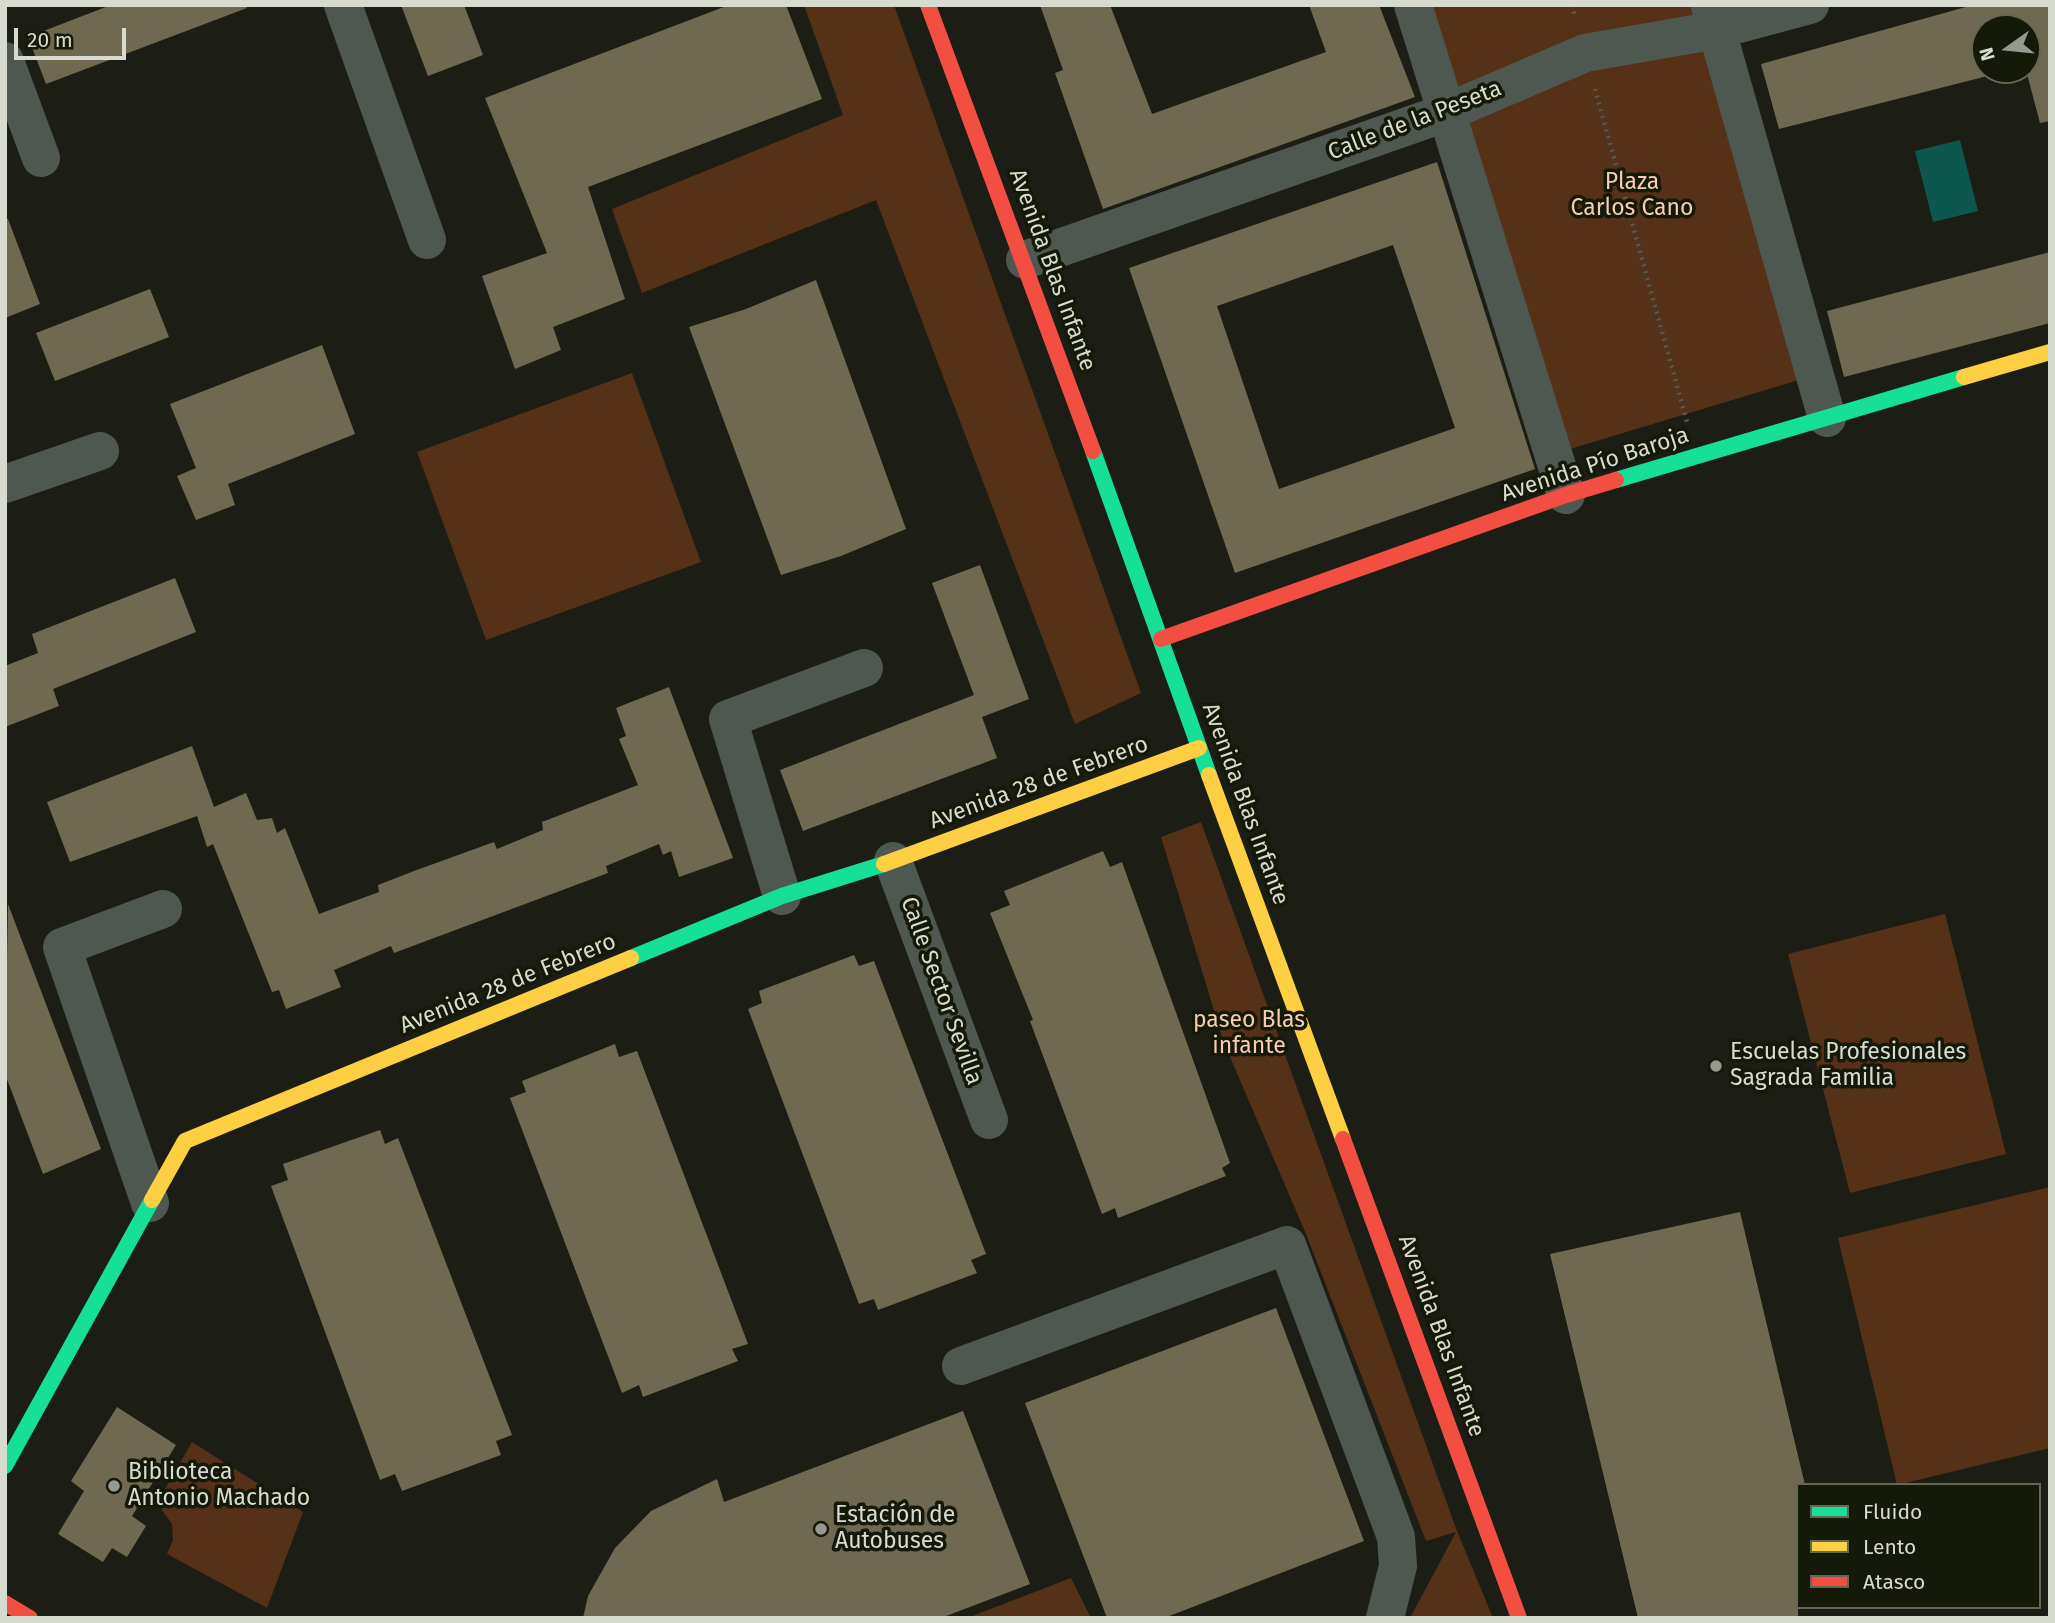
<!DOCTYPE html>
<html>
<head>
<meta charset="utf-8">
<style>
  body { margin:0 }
  #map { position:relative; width:2055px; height:1623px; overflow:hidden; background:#1c1e15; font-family:"Fira Sans",sans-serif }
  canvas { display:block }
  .frame { position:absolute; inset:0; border:7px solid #d8dbd0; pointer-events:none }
  .legend { position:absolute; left:1796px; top:1483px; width:245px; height:126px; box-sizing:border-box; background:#151908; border:2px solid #636758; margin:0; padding:9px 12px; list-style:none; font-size:21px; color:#d8dbd0 }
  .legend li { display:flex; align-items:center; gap:14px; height:35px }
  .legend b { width:35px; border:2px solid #636758 }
  .north { position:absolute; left:1971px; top:14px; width:70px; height:70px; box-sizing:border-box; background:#151908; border:2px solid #636758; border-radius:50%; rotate:255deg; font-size:19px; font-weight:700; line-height:28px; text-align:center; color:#d8dbd0 }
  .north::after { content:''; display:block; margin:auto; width:24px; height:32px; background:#96998f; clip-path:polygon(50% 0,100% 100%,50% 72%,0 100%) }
  .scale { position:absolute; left:14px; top:28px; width:112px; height:32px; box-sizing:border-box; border:4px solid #d8dbd0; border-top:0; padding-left:9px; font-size:21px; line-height:24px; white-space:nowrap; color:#d8dbd0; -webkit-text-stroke:5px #151908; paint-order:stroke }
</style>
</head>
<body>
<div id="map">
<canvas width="2055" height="1623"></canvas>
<div class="frame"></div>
<ul class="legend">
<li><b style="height:9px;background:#16e098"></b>Fluido</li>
<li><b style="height:9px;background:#ffcf43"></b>Lento</li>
<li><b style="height:9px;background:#f24e42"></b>Atasco</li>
</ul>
<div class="north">N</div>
<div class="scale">20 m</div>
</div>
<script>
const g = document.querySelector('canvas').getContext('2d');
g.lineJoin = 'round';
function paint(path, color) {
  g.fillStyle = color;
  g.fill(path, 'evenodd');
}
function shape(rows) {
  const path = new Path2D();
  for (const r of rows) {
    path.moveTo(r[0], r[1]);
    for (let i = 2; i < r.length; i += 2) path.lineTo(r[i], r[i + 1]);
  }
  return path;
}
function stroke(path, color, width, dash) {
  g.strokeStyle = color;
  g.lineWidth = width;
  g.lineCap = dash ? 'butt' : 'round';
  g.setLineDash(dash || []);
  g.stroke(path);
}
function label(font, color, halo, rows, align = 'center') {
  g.font = font + ' "Fira Sans",sans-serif';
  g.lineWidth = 7;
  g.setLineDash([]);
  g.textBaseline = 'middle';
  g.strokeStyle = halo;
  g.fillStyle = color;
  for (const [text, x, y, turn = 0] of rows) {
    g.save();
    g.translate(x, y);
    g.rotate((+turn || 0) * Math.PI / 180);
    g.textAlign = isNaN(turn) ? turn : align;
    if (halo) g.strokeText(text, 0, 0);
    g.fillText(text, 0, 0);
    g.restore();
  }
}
paint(shape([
  [804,5,894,5,1141,693,1075,724,876,200,642,293,612,209,843,115],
  [1427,5,1723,5,1832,370,1560,452],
  [632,373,701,562,486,640,417,452],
  [1201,822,1457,1531,1493,1618,1410,1618,1456,1532,1426,1541,1306,1234,1224,1043,1161,837],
  [1945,914,2006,1154,1850,1193,1788,954],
  [2050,1187,2050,1448,1897,1485,1838,1238],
  [192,1442,303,1512,267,1608,167,1554,173,1540,172,1524,157,1503],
  [1071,1578,1091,1618,967,1618]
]), '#543117');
paint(shape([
  [1960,140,1978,211,1933,222,1915,151]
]), '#0c574e');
paint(shape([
  [111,5,246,5,247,8,46,84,28,37],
  [401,5,464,5,483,55,428,76],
  [729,5,786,5,822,99,588,187,625,299,553,327,561,350,515,369,482,276,547,253,485,98],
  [1040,5,1110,5,1152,114,1326,52,1309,5,1379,5,1415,97,1103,209,1055,73,1063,70],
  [1973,5,2050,5,2050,121,2040,123,2026,70,2027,28,1985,28,1985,70,2011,70,1779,129,1761,64],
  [1437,162,1535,469,1235,573,1129,268],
  [1393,245,1455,428,1279,489,1217,306],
  [5,219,8,219,40,304,5,318],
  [2050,252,2050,323,1844,377,1827,311],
  [816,280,906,529,841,556,781,575,689,327,746,309],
  [150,289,169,337,55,381,36,333],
  [322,345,355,434,228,484,235,505,196,520,177,476,196,468,170,404],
  [980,565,1029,699,982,717,997,758,803,831,780,770,974,695,932,583],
  [175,578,196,632,53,689,59,706,5,727,5,666,38,653,32,634],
  [669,687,733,858,679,877,671,851,663,855,659,844,606,866,608,873,394,953,391,946,334,970,341,987,286,1009,279,990,272,992,213,844,207,847,197,816,70,862,47,802,192,746,214,807,246,793,257,820,272,818,277,833,285,828,319,914,379,892,378,885,414,871,494,842,497,849,543,830,542,822,638,785,619,739,626,736,616,708],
  [1103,851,1110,867,1122,862,1230,1163,1222,1168,1226,1176,1118,1218,1115,1208,1102,1214,1030,1021,1033,1020,990,913,1010,905,1004,891],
  [8,904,101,1149,43,1174,5,1074],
  [854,955,859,966,874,961,986,1254,971,1260,977,1273,878,1310,874,1299,859,1304,748,1009,762,1003,759,991],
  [615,1044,619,1057,637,1051,748,1344,732,1349,738,1361,643,1397,639,1385,622,1393,510,1098,526,1092,522,1081],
  [380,1130,385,1144,398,1138,512,1435,496,1441,501,1455,402,1491,395,1474,380,1480,271,1186,288,1180,283,1164],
  [1740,1212,1805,1485,1798,1485,1798,1618,1638,1618,1550,1254],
  [1276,1308,1364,1541,1164,1618,1107,1618,1025,1403],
  [117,1407,176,1445,132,1516,146,1526,127,1557,112,1548,103,1562,58,1534,84,1491,71,1481],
  [963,1411,1030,1584,941,1618,583,1618,588,1596,615,1548,651,1511,717,1479,724,1502]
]), '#706952');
stroke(shape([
  [1572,5,1575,17],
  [1595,89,1687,422]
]), '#545a53', 4.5, [2, 5]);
stroke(shape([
  [343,5,427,240],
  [1413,5,1566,495],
  [1710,6,1827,418],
  [5,61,41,158],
  [1025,260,1445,113,1585,53,1717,30,1810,5],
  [5,484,100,451],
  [893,861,989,1120],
  [782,896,728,719,864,668],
  [150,1203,62,947,163,909],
  [961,1366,1287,1245,1396,1537,1398,1566,1385,1618]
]), '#4e5850', 38);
stroke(shape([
  [1093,451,1209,775],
  [1616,480,1964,377],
  [631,958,782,896,884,864],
  [5,1466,152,1200]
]), '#16e098', 16);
stroke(shape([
  [1964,377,2050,352],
  [1209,775,1343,1139],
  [884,864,1199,748],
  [152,1200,185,1141,631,958]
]), '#ffcf43', 16);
stroke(shape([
  [928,5,1093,451],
  [1161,639,1566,495,1616,480],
  [1343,1139,1519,1618],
  [5,1603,30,1618]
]), '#f24e42', 16);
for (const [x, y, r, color] of [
  [1716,1066,7,"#96998f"],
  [114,1486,7,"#96998f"],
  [821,1529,7,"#96998f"]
]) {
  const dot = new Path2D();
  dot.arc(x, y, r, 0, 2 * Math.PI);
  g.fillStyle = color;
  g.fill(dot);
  stroke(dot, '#151908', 2.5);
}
label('23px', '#d8dbd0', '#151908', [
  ["Calle de la Peseta",1415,121,-21],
  ["Avenida Blas Infante",1052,270,70],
  ["Avenida Pío Baroja",1595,465,-18],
  ["Avenida 28 de Febrero",1039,783,-20],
  ["Avenida Blas Infante",1245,804,70],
  ["Avenida 28 de Febrero",508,984,-22],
  ["Calle Sector Sevilla",941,991,70],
  ["Avenida Blas Infante",1441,1336,70]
]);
label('23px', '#f7ccb1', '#151908', [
  ["Plaza",1632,183],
  ["Carlos Cano",1632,209],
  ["paseo Blas",1249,1021],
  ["infante",1249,1047]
]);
label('23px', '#d8dbd0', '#151908', [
  ["Escuelas Profesionales",1730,1053],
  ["Sagrada Familia",1730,1079],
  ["Biblioteca",128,1473],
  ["Antonio Machado",128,1499],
  ["Estación de",835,1516],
  ["Autobuses",835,1542]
], 'left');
</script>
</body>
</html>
